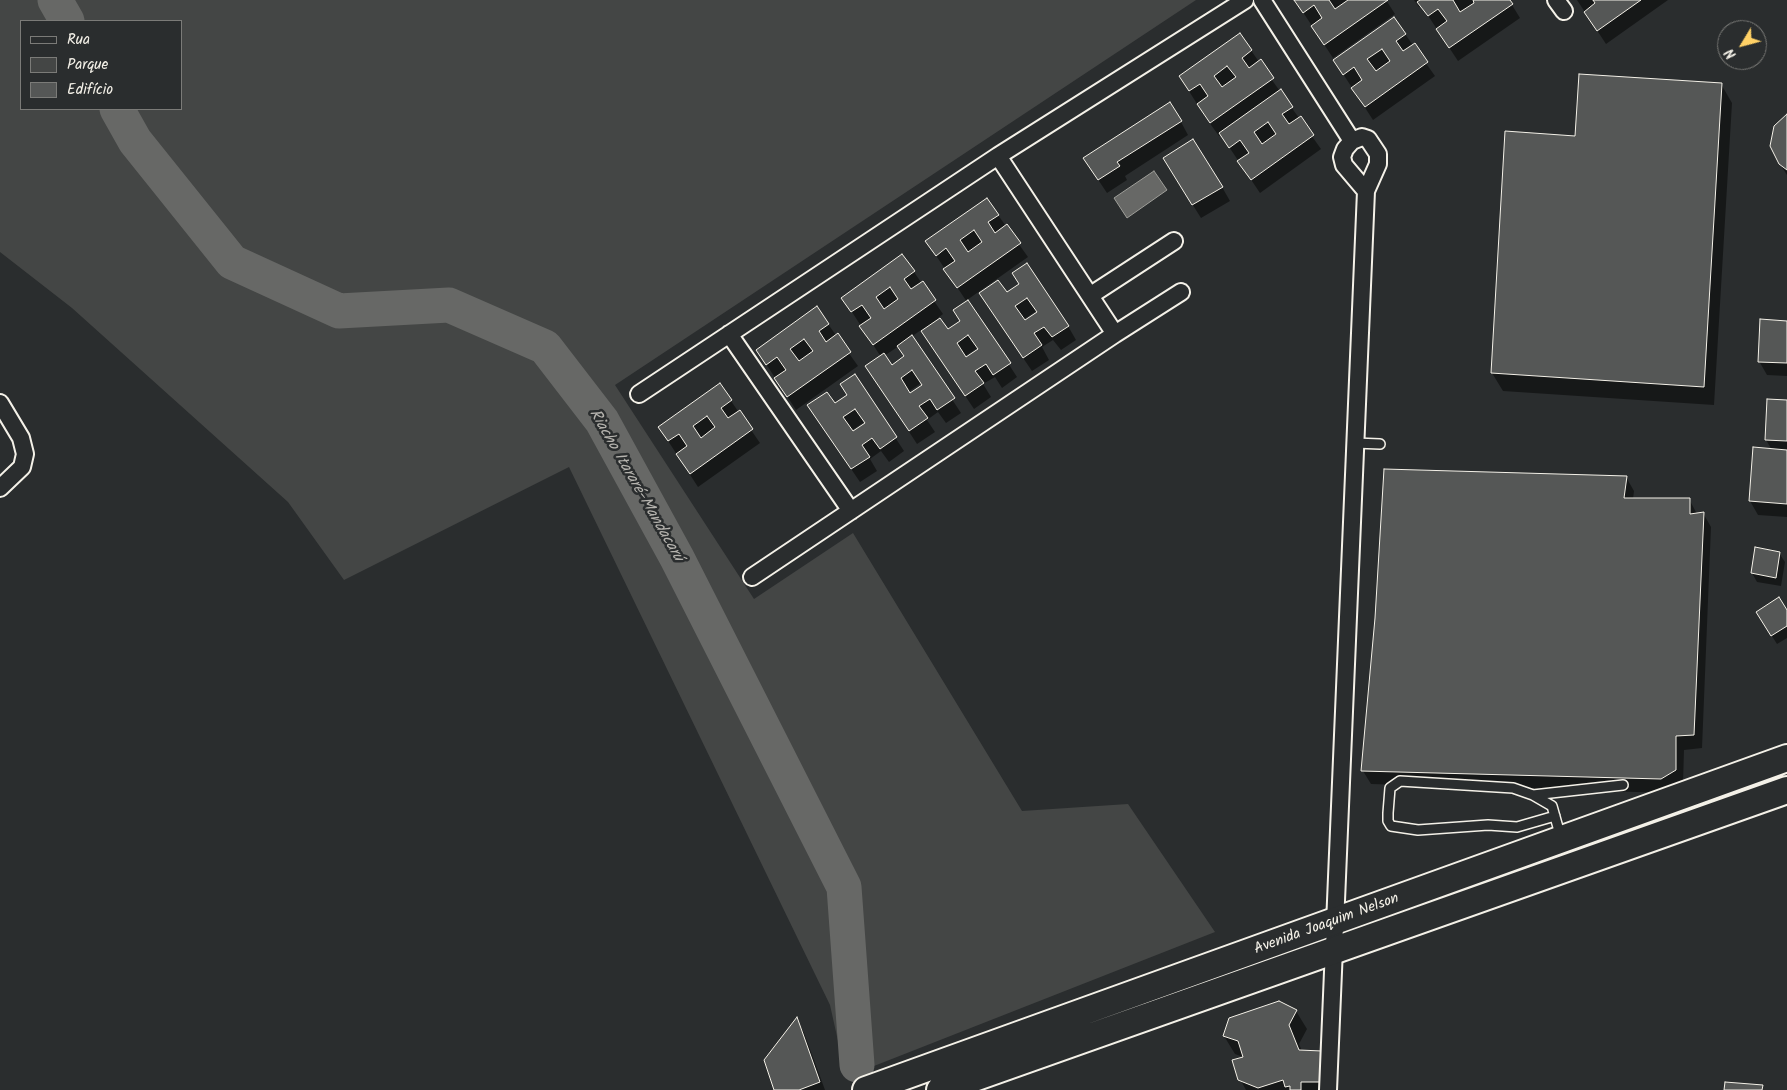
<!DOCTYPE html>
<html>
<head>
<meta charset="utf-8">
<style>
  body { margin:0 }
  #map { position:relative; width:1787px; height:1090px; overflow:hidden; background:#2a2d2e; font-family:Kalam,sans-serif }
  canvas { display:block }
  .legend { position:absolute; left:20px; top:20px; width:162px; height:90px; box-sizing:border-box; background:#2a2d2e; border:1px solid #7b7b78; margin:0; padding:6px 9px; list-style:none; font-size:15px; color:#f4f1e8 }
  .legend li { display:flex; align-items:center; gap:10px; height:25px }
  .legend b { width:25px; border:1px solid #7b7b78 }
  .north { position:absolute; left:1717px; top:20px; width:50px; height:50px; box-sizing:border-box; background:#2a2d2e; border:1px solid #7b7b78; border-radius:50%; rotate:233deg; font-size:14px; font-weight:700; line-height:20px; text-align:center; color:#f4f1e8 }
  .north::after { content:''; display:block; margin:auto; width:18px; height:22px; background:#ffd166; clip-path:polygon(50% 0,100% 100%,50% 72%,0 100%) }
</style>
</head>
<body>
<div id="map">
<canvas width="1787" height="1090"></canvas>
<ul class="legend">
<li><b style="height:6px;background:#2a2d2e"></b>Rua</li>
<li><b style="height:14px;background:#444645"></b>Parque</li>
<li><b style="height:14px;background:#555756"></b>Edifício</li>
</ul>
<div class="north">N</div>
</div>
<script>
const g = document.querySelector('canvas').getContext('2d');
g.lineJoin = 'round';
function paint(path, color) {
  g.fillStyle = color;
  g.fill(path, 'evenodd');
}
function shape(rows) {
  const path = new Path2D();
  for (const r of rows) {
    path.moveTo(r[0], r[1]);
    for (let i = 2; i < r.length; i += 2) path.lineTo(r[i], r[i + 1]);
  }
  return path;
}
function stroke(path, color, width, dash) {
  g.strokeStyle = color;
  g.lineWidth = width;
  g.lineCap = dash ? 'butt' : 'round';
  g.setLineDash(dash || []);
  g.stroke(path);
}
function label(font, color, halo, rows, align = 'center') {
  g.font = font + ' Kalam,sans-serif';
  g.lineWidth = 5;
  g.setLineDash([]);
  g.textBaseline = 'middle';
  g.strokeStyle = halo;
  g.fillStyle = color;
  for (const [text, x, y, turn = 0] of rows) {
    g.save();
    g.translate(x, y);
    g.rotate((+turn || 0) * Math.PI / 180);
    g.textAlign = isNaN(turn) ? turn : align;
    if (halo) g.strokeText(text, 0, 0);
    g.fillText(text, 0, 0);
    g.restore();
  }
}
paint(shape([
  [0,0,1196,0,615,385,754,599,853,533,1022,811,1128,804,1215,932,846,1077,830,1005,569,467,344,580,288,502,72,308,0,252],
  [21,21,181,21,181,109,21,109]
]), '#444645');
const water = shape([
  [1154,171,1167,190,1127,218,1114,198,1154,171]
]);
paint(water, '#676866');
stroke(water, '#9f9f9a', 1);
paint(shape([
  [1295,0,1386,0,1395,14,1333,58],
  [1414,0,1509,0,1520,18,1458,61,1421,5,1419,7],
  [1577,0,1668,0,1606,44],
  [1405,34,1435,76,1373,120,1334,60],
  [1240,35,1321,149,1260,193,1221,135,1219,136,1206,118,1180,77],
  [1721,84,1732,103,1714,405,1503,391,1492,373,1576,137],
  [1787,116,1787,175,1780,164],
  [1181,122,1188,135,1125,176,1127,180,1107,193,1093,172],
  [1172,172,1222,187,1230,201,1201,218],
  [998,215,1028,257,967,300,1017,377,1002,388,995,377,983,384,991,397,974,409,921,330,911,337,961,413,946,423,938,412,927,420,935,432,917,444,866,366,881,357,843,298,914,272,943,314,938,318,948,331,961,322,967,302,927,242],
  [899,346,905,357,892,366,884,356],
  [977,348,979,350,966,359,964,357],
  [921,383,923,386,910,394,908,392],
  [1020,285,1068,326,1076,340,1061,350,1053,340,1042,347,1049,360,1032,371,989,308],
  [1036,311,1037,313,1024,322,1023,320],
  [1787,322,1787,376,1767,375,1759,361],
  [828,324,858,366,796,410,757,350],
  [855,376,904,451,889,462,881,451,870,459,877,471,860,482,817,419,848,396],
  [864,422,865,424,853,433,851,431],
  [731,401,760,443,698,487,659,427],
  [1787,401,1787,517,1758,515,1750,501,1772,450,1766,440],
  [1626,477,1634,491,1633,499,1689,499,1697,514,1703,513,1711,527,1702,748,1684,750,1683,784,1670,793,1371,784,1363,771],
  [1779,553,1785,562,1781,586,1757,582,1752,573],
  [1787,612,1787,638,1777,644,1763,622],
  [1296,1011,1307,1029,1299,1044,1302,1051,1332,1090,1246,1090,1240,1079,1246,1058,1235,1054,1224,1036],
  [797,1020,804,1033,825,1090,776,1090]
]), '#0007');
stroke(shape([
  [55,0,67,21],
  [117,109,135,141,232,262,339,311,449,305,545,347,602,421,677,558,844,887,857,1065]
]), '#676866', 35);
const building = shape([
  [1294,0,1329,0,1335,9,1348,0,1388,0,1324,45,1311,26,1322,18,1314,5,1303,13,1294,0],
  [1420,0,1453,0,1460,12,1474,3,1473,0,1510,0,1513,4,1449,48,1436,29,1447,21,1438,9,1428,16,1417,2,1420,0],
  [1593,0,1641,0,1597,31,1584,12,1595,3,1593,0],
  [1394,17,1406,34,1396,41,1403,51,1415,43,1428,62,1365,107,1351,88,1362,80,1354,67,1343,75,1333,60,1394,17],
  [1382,49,1390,61,1376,71,1367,59,1382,49],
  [1240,33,1252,50,1242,58,1249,68,1261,59,1274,78,1210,123,1197,104,1208,96,1200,84,1189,91,1179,76,1240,33],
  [1227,66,1236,77,1222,87,1214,76,1227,66],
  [1579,74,1722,83,1704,387,1491,373,1505,131,1575,136,1579,74],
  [1281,89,1293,107,1282,114,1289,124,1301,116,1314,135,1251,180,1237,161,1249,153,1240,140,1229,148,1219,133,1281,89],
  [1268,122,1276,134,1262,144,1254,132,1268,122],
  [1170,102,1182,121,1117,162,1120,166,1098,180,1083,158,1170,102],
  [1787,114,1787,170,1779,164,1770,146,1774,126,1787,114],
  [1193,139,1223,187,1192,205,1163,158,1193,139],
  [987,198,999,215,988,222,995,233,1007,224,1021,243,957,288,943,269,955,261,946,248,936,256,925,241,987,198],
  [974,230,982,242,968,252,960,240,974,230],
  [902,254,915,271,904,279,911,289,923,281,936,300,873,345,859,326,871,318,862,305,851,312,841,298,902,254],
  [890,287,898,299,884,309,876,297,890,287],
  [1027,263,1069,326,1052,337,1044,327,1034,333,1042,345,1023,358,979,293,998,280,1007,292,1019,284,1012,273,1027,263],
  [1027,298,1037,312,1025,320,1015,306,1027,298],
  [968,300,1011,363,993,375,986,364,975,371,984,383,965,396,921,331,940,318,948,329,960,321,953,310,968,300],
  [968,335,978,349,966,357,957,343,968,335],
  [817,306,829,324,819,331,826,342,838,333,851,352,787,397,774,378,786,370,777,357,766,365,756,350,817,306],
  [804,339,813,351,799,361,790,349,804,339],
  [1760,319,1787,321,1787,363,1758,362,1760,319],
  [912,335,955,398,937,410,930,399,919,406,928,418,909,431,865,366,884,353,892,365,904,356,897,346,912,335],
  [912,370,922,385,910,393,901,378,912,370],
  [855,374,897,437,880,449,872,438,862,445,870,457,851,469,807,405,827,392,835,403,847,395,840,384,855,374],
  [855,409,865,423,853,431,843,417,855,409],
  [720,383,732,400,721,408,728,418,740,410,753,429,690,474,676,454,687,446,679,434,668,441,658,427,720,383],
  [707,416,715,427,701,438,693,426,707,416],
  [1767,399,1787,400,1787,441,1765,440,1767,399],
  [1753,447,1787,450,1787,504,1749,501,1753,447],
  [1384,469,1627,476,1624,498,1690,498,1690,514,1704,512,1694,735,1676,736,1676,770,1661,779,1361,771,1375,618,1384,469],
  [1755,547,1780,552,1776,578,1751,573,1755,547],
  [1779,597,1787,610,1787,626,1771,636,1756,612,1779,597],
  [1279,1001,1297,1010,1289,1025,1299,1050,1322,1051,1322,1082,1301,1082,1301,1090,1290,1090,1290,1086,1285,1087,1283,1080,1258,1088,1238,1080,1232,1060,1243,1057,1238,1041,1223,1036,1229,1018,1279,1001],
  [797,1017,820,1082,799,1090,774,1090,764,1060,797,1017],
  [1725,1082,1763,1085,1762,1090,1724,1090,1725,1082]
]);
paint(building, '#555756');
stroke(building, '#f4f1e8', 1);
const lane = shape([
  [1355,443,1380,444],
  [1533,795,1623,785],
  [1555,816,1517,827,1488,825,1418,830,1391,826,1388,821,1388,813,1390,788,1400,781,1513,788,1533,795,1552,806,1561,838]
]);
const street = shape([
  [1262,0,1352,141],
  [1556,0,1564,11],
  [1091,295,1174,241],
  [729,334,851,511],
  [1115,334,1181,292],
  [639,394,998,156],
  [0,403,21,438,25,454,22,467,0,488],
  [752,577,1115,334,998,156,1245,0],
  [1328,1090,1366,191,1378,164,1378,154,1368,139,1362,137,1352,141,1345,149,1342,157,1344,165,1366,191]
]);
const primary = shape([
  [866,1090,1787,758],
  [940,1090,1787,790]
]);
stroke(lane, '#f4f1e8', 12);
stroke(street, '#f4f1e8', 20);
stroke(primary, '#f4f1e8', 30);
stroke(lane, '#2a2d2e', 9);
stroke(street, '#2a2d2e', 16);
stroke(primary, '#2a2d2e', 26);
label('15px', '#f4f1e8', '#2a2d2e', [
  ["Avenida Joaquim Nelson",1327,925,-20]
]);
label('italic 16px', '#b5b3ae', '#2a2d2e', [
  ["Riacho Itararé-Mandacarú",635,486,60]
]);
</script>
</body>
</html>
